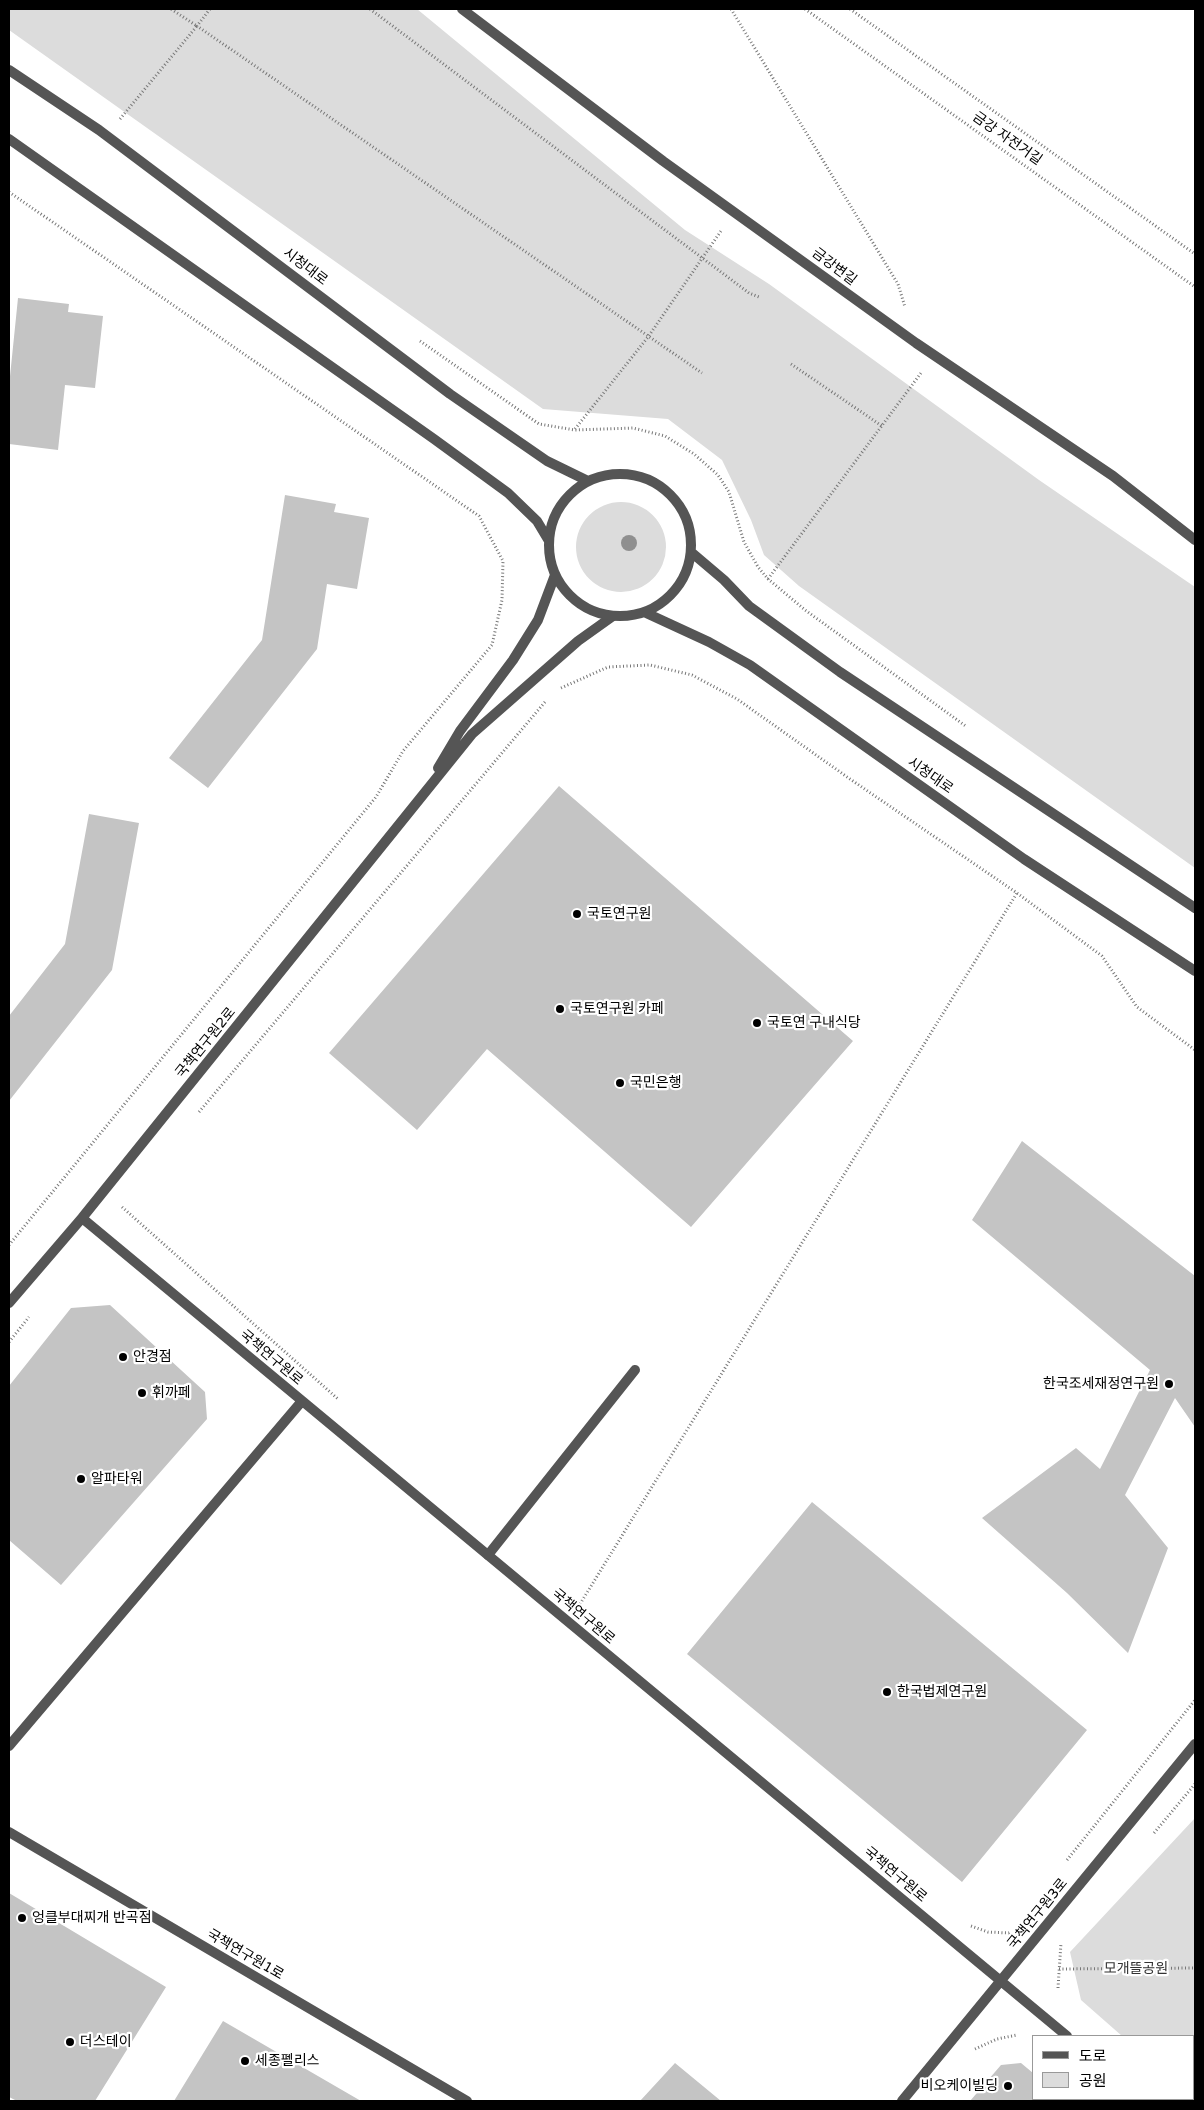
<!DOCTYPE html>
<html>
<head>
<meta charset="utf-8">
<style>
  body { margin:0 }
  #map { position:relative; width:1204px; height:2110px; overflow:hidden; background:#fff; font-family:"Varela Round","Noto Sans KR",sans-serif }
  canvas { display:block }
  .frame { position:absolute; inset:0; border:10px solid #000; pointer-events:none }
  .legend { position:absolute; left:1032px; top:2035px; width:162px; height:65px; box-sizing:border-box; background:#fff; border:1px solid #999; margin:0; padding:6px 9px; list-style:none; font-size:15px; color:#000 }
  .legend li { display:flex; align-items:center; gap:10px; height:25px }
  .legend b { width:25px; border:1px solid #999 }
</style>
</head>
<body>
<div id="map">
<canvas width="1204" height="2110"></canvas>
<div class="frame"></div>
<ul class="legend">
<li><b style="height:6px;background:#555"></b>도로</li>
<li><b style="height:14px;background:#dcdcdc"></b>공원</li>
</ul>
</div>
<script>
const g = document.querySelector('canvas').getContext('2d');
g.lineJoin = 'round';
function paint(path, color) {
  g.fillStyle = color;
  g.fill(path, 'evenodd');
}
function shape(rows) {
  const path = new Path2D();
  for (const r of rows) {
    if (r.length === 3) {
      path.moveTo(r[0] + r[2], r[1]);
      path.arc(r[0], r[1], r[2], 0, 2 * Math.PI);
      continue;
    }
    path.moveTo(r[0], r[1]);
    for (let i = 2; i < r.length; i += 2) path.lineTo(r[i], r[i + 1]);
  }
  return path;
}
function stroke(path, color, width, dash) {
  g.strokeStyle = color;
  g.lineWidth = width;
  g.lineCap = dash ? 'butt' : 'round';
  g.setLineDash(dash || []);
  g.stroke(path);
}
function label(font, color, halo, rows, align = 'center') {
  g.font = font + ' "Varela Round","Noto Sans KR",sans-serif';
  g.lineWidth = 4.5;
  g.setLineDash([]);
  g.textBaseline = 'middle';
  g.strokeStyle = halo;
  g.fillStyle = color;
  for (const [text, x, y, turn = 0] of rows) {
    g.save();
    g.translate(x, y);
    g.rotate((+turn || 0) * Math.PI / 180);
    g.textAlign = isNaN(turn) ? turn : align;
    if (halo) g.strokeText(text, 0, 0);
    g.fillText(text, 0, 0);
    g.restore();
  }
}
paint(shape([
  [9,9,417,9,685,230,769,284,1039,480,1195,587,1195,868,799,586,764,555,751,520,722,460,668,419,543,409,9,30],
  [621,547,45],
  [1195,1818,1195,2101,1193,2099,1193,2036,1122,2036,1081,2000,1070,1952]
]), '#dcdcdc');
paint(shape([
  [18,298,69,304,68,312,103,316,95,388,65,385,58,450,9,444,9,386],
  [285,495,336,504,334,512,369,518,357,589,327,584,317,649,208,788,169,758,262,640],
  [559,786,853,1041,691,1227,487,1049,417,1130,329,1053],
  [89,814,139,823,112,970,9,1101,9,1016,65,944],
  [1022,1141,1195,1276,1195,1427,1175,1398,1125,1495,1168,1548,1128,1653,1067,1593,982,1518,1076,1448,1100,1469,1150,1370,972,1220],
  [110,1305,205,1392,207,1419,61,1585,9,1540,9,1386,71,1308],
  [812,1502,1087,1730,962,1882,687,1654],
  [9,1893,166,1987,95,2101,17,2101,9,2097],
  [223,2021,361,2101,174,2101],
  [675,2063,721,2101,640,2101],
  [1021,2063,1033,2073,1033,2099,1063,2099,1066,2101,970,2101,1001,2065]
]), '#c4c4c4');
stroke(shape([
  [210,9,197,26,702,373],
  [370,9,749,293,759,297],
  [731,9,898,284,905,307],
  [805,9,1195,287],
  [850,9,1195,254],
  [120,119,197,26,171,9],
  [9,192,479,516,503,561,502,600,492,645,403,751,376,797,9,1245],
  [420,341,539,424,575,430,633,428,665,436,694,454,718,475,729,492,744,542,758,567,768,579,805,610,967,727],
  [791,364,882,426],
  [575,429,648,337,721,231],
  [768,579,921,373],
  [561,688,608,667,650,665,692,675,737,699,850,779,1017,893,1102,956,1137,1007,1195,1050],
  [199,1112,545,702],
  [122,1207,338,1399],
  [9,1342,29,1317],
  [580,1604,1017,893],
  [1154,1833,1195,1784],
  [1067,1860,1195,1700],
  [971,1926,988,1932,1009,1933,1010,1932],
  [1059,1969,1195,1968],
  [1058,1988,1061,1943],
  [975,2049,997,2039,1017,2035]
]), '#777', 3, [1, 2.5]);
stroke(shape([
  [462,9,663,161,916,343,1113,476,1195,540],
  [488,1555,635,1370]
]), '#555', 10);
stroke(shape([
  [438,768,460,731,513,660,538,620,555,575],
  [82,1218,1067,2036],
  [9,1303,82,1218,472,734,578,641,613,616],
  [9,1746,302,1401],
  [9,1832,467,2101],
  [1142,2099,1145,2101],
  [902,2101,1195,1744]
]), '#555', 10);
stroke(shape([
  [9,70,99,130,450,394,547,461,588,481],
  [9,139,434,439,508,493,537,521,549,541],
  [620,545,71],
  [691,552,724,580,749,606,840,672,1195,908],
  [644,612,709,642,750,665,1024,859,1195,971]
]), '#555', 10);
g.fillStyle = '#8f8f8f';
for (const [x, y] of [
  [629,543]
]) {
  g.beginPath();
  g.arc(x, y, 8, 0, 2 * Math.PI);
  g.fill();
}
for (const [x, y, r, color] of [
  [577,914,5,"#000"],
  [560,1009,5,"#000"],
  [757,1023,5,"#000"],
  [620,1083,5,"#000"],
  [123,1357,5,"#000"],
  [1169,1384,5,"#000"],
  [142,1393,5,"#000"],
  [81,1479,5,"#000"],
  [887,1692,5,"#000"],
  [22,1918,5,"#000"],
  [70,2042,5,"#000"],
  [245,2061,5,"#000"],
  [1008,2086,5,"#000"]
]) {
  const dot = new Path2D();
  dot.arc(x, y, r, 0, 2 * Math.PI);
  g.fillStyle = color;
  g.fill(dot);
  stroke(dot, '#fff', 2);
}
label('14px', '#000', '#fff', [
  ["금강 자전거길",1007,139,35],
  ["시청대로",305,267,37],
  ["금강변길",834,267,37],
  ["시청대로",930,776,35],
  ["국책연구원2로",206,1043,-51],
  ["국책연구원로",271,1358,40],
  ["국책연구원로",583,1617,40],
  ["국책연구원로",895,1875,40],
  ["국책연구원3로",1038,1914,-51],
  ["국책연구원1로",245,1955,30]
]);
label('14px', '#000', '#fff', [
  ["국토연구원",587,914],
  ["국토연구원 카페",570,1009],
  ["국토연 구내식당",767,1023],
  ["국민은행",630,1083],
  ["안경점",133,1357],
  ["한국조세재정연구원",1159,1384,"right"],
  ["휘까페",152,1393],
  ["알파타워",91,1479],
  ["한국법제연구원",897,1692],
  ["엉클부대찌개 반곡점",32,1918],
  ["더스테이",80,2042],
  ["세종펠리스",255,2061],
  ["비오케이빌딩",998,2086,"right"]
], 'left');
label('14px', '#333', '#fff', [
  ["모개뜰공원",1136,1969]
]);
</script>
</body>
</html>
